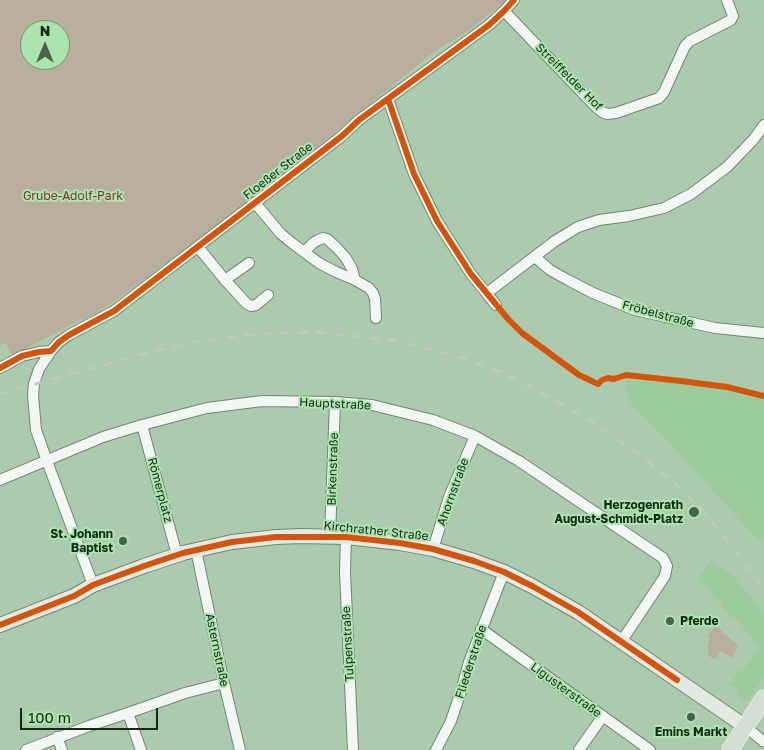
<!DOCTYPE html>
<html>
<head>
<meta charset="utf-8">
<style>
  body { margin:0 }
  #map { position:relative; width:764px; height:750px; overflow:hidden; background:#accaad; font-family:"Golos Text",sans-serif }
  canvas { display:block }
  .north { position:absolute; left:20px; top:20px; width:50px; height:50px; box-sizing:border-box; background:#ace4af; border:1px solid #6f9a72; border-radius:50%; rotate:0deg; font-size:14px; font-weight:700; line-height:20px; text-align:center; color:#142a16 }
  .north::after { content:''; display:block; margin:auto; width:18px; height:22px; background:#49624b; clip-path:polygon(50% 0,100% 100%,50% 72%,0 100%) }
  .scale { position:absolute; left:20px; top:708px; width:138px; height:22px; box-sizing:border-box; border:2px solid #142a16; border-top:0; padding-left:6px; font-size:15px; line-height:18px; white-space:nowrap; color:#142a16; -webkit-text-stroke:4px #ace4af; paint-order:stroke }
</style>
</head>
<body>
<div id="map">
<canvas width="764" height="750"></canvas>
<div class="north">N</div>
<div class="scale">100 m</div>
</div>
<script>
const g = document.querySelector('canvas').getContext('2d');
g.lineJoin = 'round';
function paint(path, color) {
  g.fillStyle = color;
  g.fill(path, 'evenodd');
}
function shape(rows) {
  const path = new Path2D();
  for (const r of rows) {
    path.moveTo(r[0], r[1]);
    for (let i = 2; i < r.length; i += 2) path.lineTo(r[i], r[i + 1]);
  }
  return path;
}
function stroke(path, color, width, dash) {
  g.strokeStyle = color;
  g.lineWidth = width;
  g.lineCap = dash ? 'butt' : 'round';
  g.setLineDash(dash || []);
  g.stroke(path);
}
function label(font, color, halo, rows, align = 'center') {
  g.font = font + ' "Golos Text",sans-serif';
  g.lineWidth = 4;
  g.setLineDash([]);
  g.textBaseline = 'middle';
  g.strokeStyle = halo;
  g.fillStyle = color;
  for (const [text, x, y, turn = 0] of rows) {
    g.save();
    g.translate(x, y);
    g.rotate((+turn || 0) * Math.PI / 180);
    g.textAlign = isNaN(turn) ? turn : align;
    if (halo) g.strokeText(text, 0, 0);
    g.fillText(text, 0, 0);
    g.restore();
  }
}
paint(shape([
  [626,380,674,383,728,390,764,399,764,541,756,538,677,451,633,406,627,397],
  [711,560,732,575,764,613,764,677,747,701,737,695,740,690,730,684,740,669,743,671,759,646,734,616,731,618,721,605,723,602,708,592,710,589,697,580]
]), '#9ccc9e');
paint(shape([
  [0,0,506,0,465,33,435,51,309,154,248,202,123,295,90,317,80,320,12,356,6,343,0,345],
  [30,30,60,30,60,60,30,60],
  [715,625,738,646,732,658,720,651,715,659,709,656,708,645,710,639,708,636]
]), '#b9ad9d');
const minor = shape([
  [504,11,596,107,602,112,607,114,616,113,659,98,664,92,685,46,690,41,731,20,733,16,727,0],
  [388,99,414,174,437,221,471,274,496,305],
  [255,203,281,234,292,243,319,263,336,272,355,280,369,288,373,293,375,299,376,318],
  [198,247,225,280,247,304,251,306,256,305,268,295],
  [304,252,313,243,318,240,323,238,327,239,336,247,346,258,352,269,355,280],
  [535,257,550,270,568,280,593,293,635,310,715,328,764,333],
  [225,280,249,263],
  [487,293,555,241,578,227,599,220,629,216,664,208,691,194,727,167,753,140,764,125],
  [0,368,22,356,39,352,51,351],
  [142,425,177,555],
  [0,480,103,437,142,425,207,408,262,401,335,402,372,405,433,420,475,436,519,461,663,558,667,566,665,576,621,642],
  [330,536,335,402],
  [346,537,345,572,353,750],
  [433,549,449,497,475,436],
  [196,550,224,683,240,750],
  [93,585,47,461,36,430,33,395,34,384,39,369,51,351,59,342,69,335,114,311,342,136,359,120,489,25,504,11,514,0],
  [481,629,650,750],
  [128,713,141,750],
  [746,727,764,742],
  [57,737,62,750],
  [26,750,89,726,128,713,185,693,224,683],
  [436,750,451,721,461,691,469,662,504,572],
  [579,750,603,716]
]);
const secondary = shape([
  [0,625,74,596,93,585,144,566,183,553,232,542,276,537,301,536,346,537,400,543,433,549,474,561,504,572,532,586,578,612,746,727]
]);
const primary = shape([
  [730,750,764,698]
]);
stroke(minor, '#708771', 12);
stroke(secondary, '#708771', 16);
stroke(primary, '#dae7da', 18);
stroke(minor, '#f3f7f3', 10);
stroke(secondary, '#e3eae3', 14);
stroke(primary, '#d2ded4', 15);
stroke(shape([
  [0,394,149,352,201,341,246,335,317,332,398,341,457,356,501,372,536,389,608,432,667,476,702,510,728,541,764,589]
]), '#c0c9c1', 2.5, [9, 9]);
stroke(shape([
  [388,99,414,174,437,221,471,274,508,319,522,333,579,375,598,384,602,380,608,378,614,379,626,375,681,381,727,387,764,396],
  [0,368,22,356,39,352,51,351,59,342,69,335,114,311,342,136,359,120,489,25,504,11,514,0],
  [0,625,74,596,93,585,144,566,183,553,232,542,276,537,346,537,400,543,433,549,474,561,504,572,532,586,578,612,677,680]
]), '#d3540d', 6);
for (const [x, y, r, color] of [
  [694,512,6,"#49624b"],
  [123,541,5,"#49624b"],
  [670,621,5,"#49624b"],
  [691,717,5,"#49624b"]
]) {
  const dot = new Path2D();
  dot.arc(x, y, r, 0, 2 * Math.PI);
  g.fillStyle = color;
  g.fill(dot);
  stroke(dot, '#ace4af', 2);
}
label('12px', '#142a16', '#ace4af', [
  ["Streiffelder Hof",569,77,45],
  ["Floeßer Straße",278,171,-38],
  ["Fröbelstraße",658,314,15],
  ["Hauptstraße",335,404,3],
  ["Birkenstraße",333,469,-88],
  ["Römerplatz",160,490,75],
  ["Ahornstraße",453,492,-70],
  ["Kirchrather Straße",376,531,6],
  ["Tulpenstraße",348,644,-93],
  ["Asternstraße",217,650,78],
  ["Fliederstraße",471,662,-72],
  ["Ligusterstraße",566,690,36]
]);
label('12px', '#83332f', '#ace4af', [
  ["Grube-Adolf-Park",73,196]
]);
label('bold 12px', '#142a16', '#ace4af', [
  ["Herzogenrath",683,505],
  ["August-Schmidt-Platz",683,519],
  ["St. Johann",113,534],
  ["Baptist",113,548],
  ["Pferde",680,621,"left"],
  ["Emins Markt",691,732,"center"]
], 'right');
</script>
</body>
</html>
